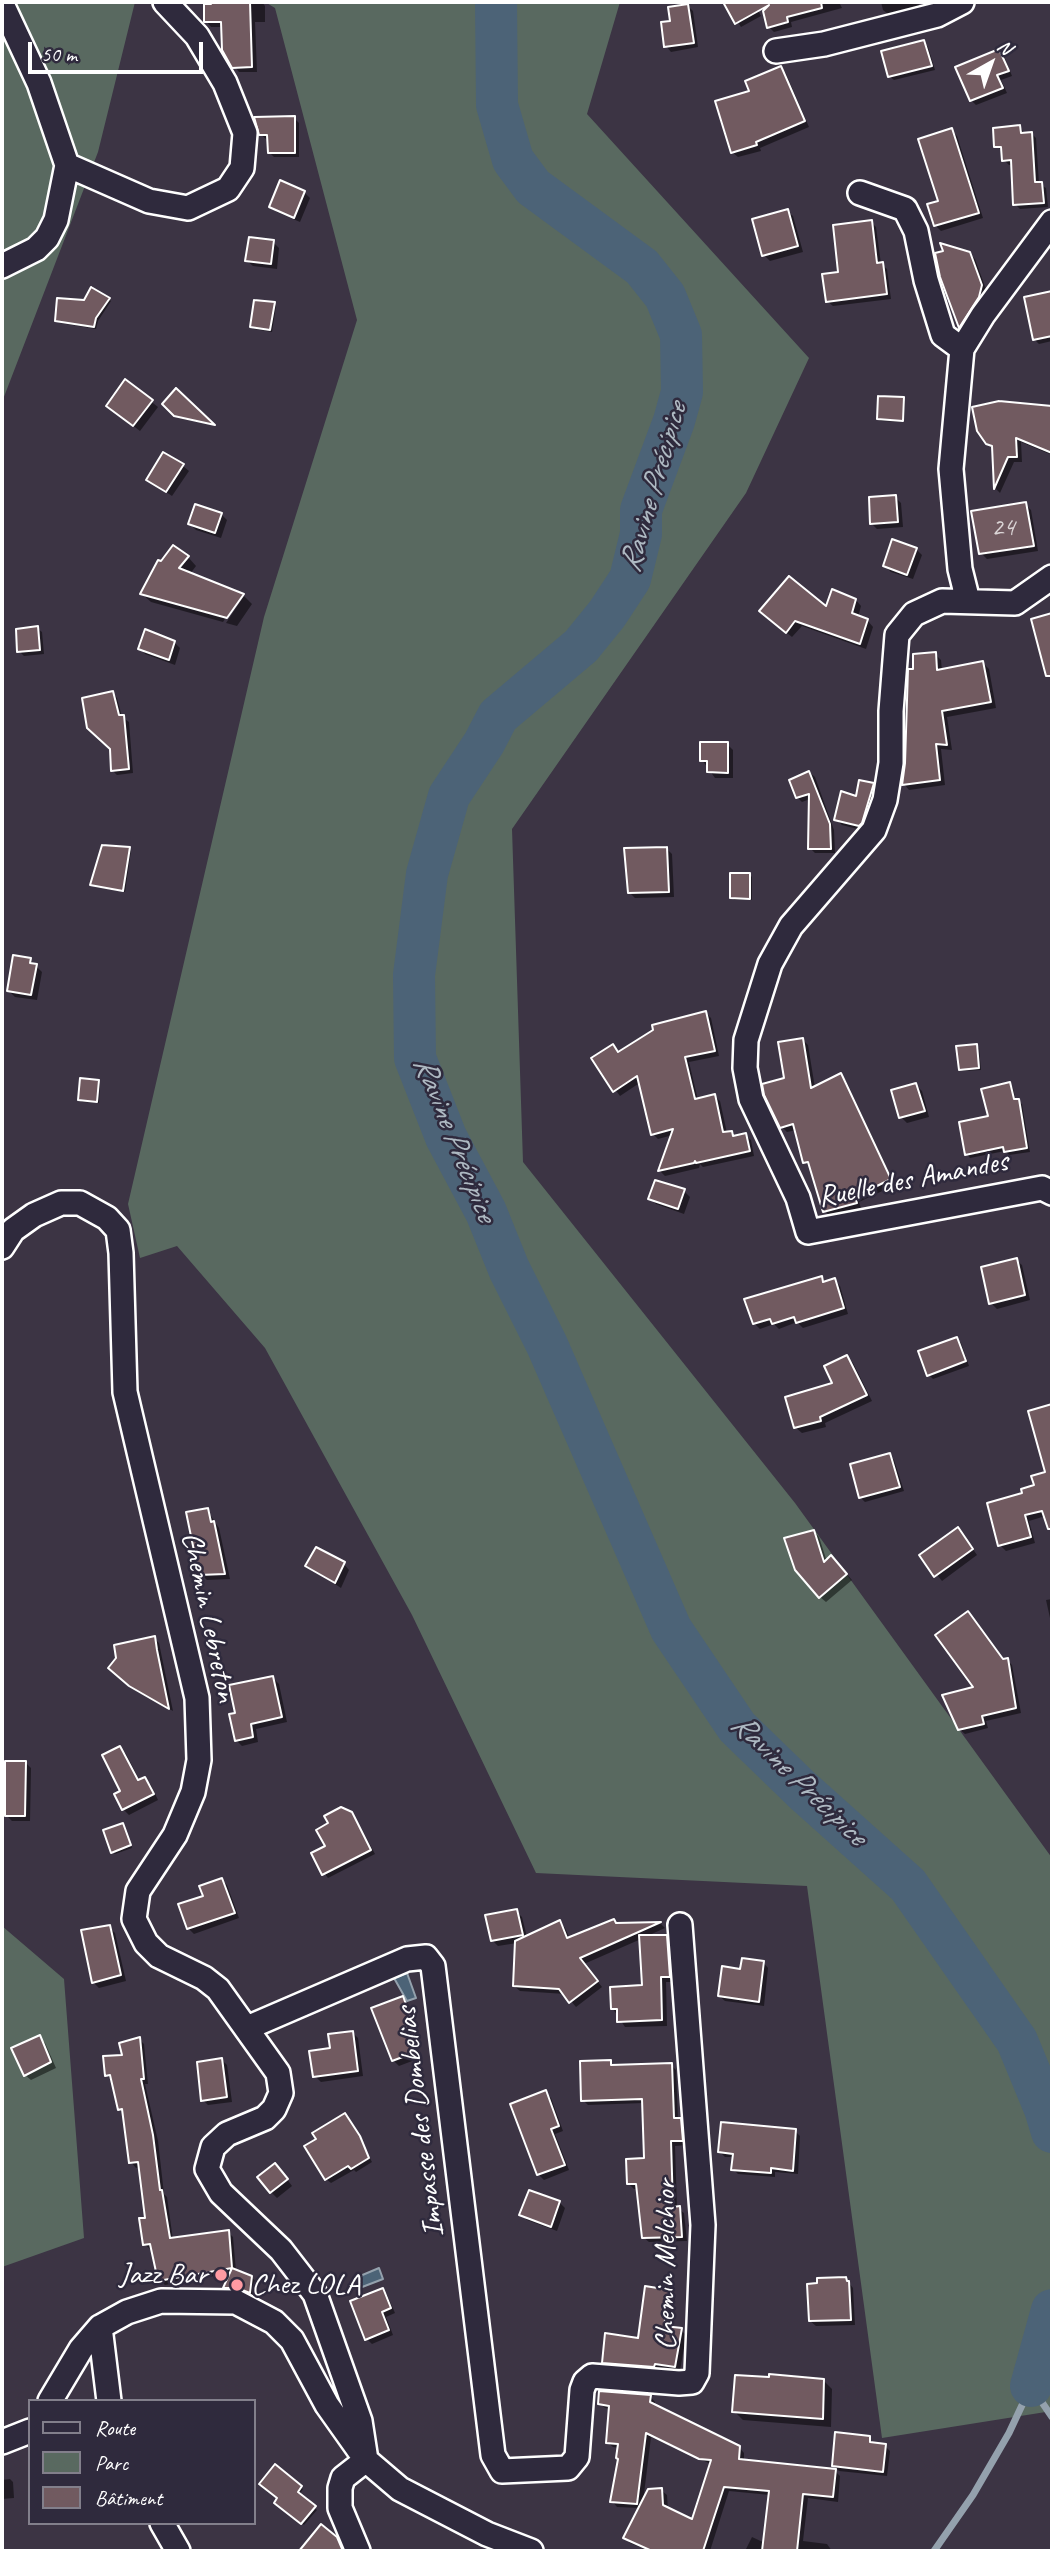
<!DOCTYPE html>
<html>
<head>
<meta charset="utf-8">
<style>
  body { margin:0 }
  #map { position:relative; width:1054px; height:2553px; overflow:hidden; background:#3c3444; font-family:Caveat,sans-serif }
  canvas { display:block }
  .frame { position:absolute; inset:0; border:4px solid #fff; pointer-events:none }
  .legend { position:absolute; left:28px; top:2399px; width:228px; height:126px; box-sizing:border-box; background:#2f2a3d; border:2px solid #827f8b; margin:0; padding:9px 12px; list-style:none; font-size:21px; color:#fff }
  .legend li { display:flex; align-items:center; gap:14px; height:35px }
  .legend b { width:35px; border:2px solid #827f8b }
  .north { position:absolute; left:956px; top:28px; width:70px; height:70px; -webkit-text-stroke:5px #2f2a3d; paint-order:stroke; rotate:40deg; font-size:19px; font-weight:700; line-height:28px; text-align:center; color:#fff }
  .north::after { content:''; display:block; margin:auto; width:24px; height:32px; background:#fff; clip-path:polygon(50% 0,100% 100%,50% 72%,0 100%) }
  .scale { position:absolute; left:28px; top:42px; width:175px; height:32px; box-sizing:border-box; border:4px solid #fff; border-top:0; padding-left:9px; font-size:21px; line-height:24px; white-space:nowrap; color:#fff; -webkit-text-stroke:5px #2f2a3d; paint-order:stroke }
</style>
</head>
<body>
<div id="map">
<canvas width="1054" height="2553"></canvas>
<div class="frame"></div>
<ul class="legend">
<li><b style="height:9px;background:#2f2a3d"></b>Route</li>
<li><b style="height:19px;background:#596960"></b>Parc</li>
<li><b style="height:19px;background:#715a60"></b>Bâtiment</li>
</ul>
<div class="north">N</div>
<div class="scale">50 m</div>
</div>
<script>
const g = document.querySelector('canvas').getContext('2d');
g.lineJoin = 'round';
function paint(path, color) {
  g.fillStyle = color;
  g.fill(path, 'evenodd');
}
function shape(rows) {
  const path = new Path2D();
  for (const r of rows) {
    path.moveTo(r[0], r[1]);
    for (let i = 2; i < r.length; i += 2) path.lineTo(r[i], r[i + 1]);
  }
  return path;
}
function stroke(path, color, width, dash) {
  g.strokeStyle = color;
  g.lineWidth = width;
  g.lineCap = dash ? 'butt' : 'round';
  g.setLineDash(dash || []);
  g.stroke(path);
}
function label(font, color, halo, rows, align = 'center') {
  g.font = font + ' Caveat,sans-serif';
  g.lineWidth = 5;
  g.setLineDash([]);
  g.textBaseline = 'middle';
  g.strokeStyle = halo;
  g.fillStyle = color;
  for (const [text, x, y, turn = 0] of rows) {
    g.save();
    g.translate(x, y);
    g.rotate((+turn || 0) * Math.PI / 180);
    g.textAlign = isNaN(turn) ? turn : align;
    if (halo) g.strokeText(text, 0, 0);
    g.fillText(text, 0, 0);
    g.restore();
  }
}
paint(shape([
  [2,2,135,2,98,152,2,402],
  [265,2,620,2,587,114,809,358,746,493,512,829,523,1162,795,1503,1052,1858,1052,2411,882,2438,807,1886,536,1873,412,1615,265,1348,177,1246,140,1258,128,1204,264,617,357,320,275,8],
  [2,1926,64,1979,84,2238,2,2267]
]), '#596960');
const water = shape([
  [407,1973,416,1998,407,2001,394,1978,407,1973],
  [379,2268,383,2279,357,2289,353,2279,379,2268]
]);
paint(water, '#4c6377');
stroke(water, '#94a1ad', 2);
paint(shape([
  [213,2,262,2,265,6,265,22,255,22,257,72,239,72,234,66,223,27,211,27,206,21],
  [725,2,754,2,761,16,741,27],
  [769,2,839,2,842,8,791,22,792,27,774,32,769,27,764,8],
  [881,2,918,2,920,7,889,15,883,10],
  [688,6,693,11,698,47,671,52,666,46,672,22],
  [923,42,928,47,935,70,894,80,889,76],
  [999,51,1004,56,1012,76,1001,80,1007,93,976,105,971,100],
  [781,68,786,74,809,127,760,148,761,151,738,157,732,152],
  [294,118,299,123,299,157,274,157,269,152,269,139,266,139,260,134],
  [1020,127,1025,134,1031,133,1036,138,1039,184,1046,188,1048,207,1020,209,1015,204,1013,165,1009,165,1004,160,1003,151,996,146],
  [951,130,957,136,983,218,941,231,936,226,929,205,940,202],
  [304,192,310,198,300,222,277,212,271,207],
  [787,211,793,216,803,252,770,261,764,255],
  [871,222,876,227,881,264,887,269,891,299,833,306,827,301,840,273],
  [273,242,279,248,277,269,253,266,247,261],
  [969,253,975,259,987,292,965,331,960,327,950,297],
  [109,299,111,301,98,321,96,329,60,323,57,321,85,301],
  [274,304,276,306,272,332,254,329,252,327],
  [1052,312,1052,341,1039,344,1034,339,1030,316],
  [126,382,158,407,140,431,114,411],
  [176,390,213,425,178,418,164,404],
  [903,399,905,401,904,422,881,421,878,419],
  [999,403,1052,408,1052,455,1021,442,1022,462,1014,462,1000,493,996,489,994,450,988,443],
  [183,466,189,471,172,496,148,480],
  [895,497,901,503,903,527,877,529,871,523],
  [1025,504,1031,510,1038,551,987,559,981,553],
  [221,514,227,520,221,538,196,530,190,524],
  [916,549,922,555,913,579,891,572,885,566],
  [188,557,196,566,190,574,243,595,252,604,237,626,226,623,244,596,240,596,223,622,151,602,142,594],
  [856,600,861,606,858,617,868,621,873,627,866,649,802,626,792,637,767,617,827,609],
  [37,628,42,632,44,654,24,656,19,651],
  [174,642,180,648,175,665,145,654,140,648],
  [935,654,941,660,942,671,983,663,989,669,996,708,947,717,952,750,941,749,945,785,909,790,904,784],
  [113,693,117,698,122,717,129,722,133,773,117,775,112,770],
  [727,744,733,750,733,778,715,778,702,760],
  [810,773,815,777,834,830,835,853,815,853,810,848,810,799,802,802,797,797,792,781],
  [873,785,879,791,865,831,842,825,836,819],
  [666,848,672,854,674,897,635,898,629,892],
  [129,849,131,851,125,892,95,887,92,885],
  [750,875,752,877,752,900,734,900,732,897],
  [30,960,42,972,37,1000,15,997,9,991],
  [706,1013,711,1018,719,1056,689,1062,698,1100,714,1096,720,1101,727,1133,732,1132,736,1137,745,1135,751,1140,754,1156,703,1167,700,1164,699,1168,665,1176,660,1171,673,1135,658,1139,653,1134,641,1082,620,1096,593,1059,612,1046,619,1053],
  [803,1040,808,1045,815,1088,841,1075,846,1081,895,1185,859,1202,861,1208,830,1216,825,1211,812,1167,804,1162,797,1130,787,1132,782,1127,786,1079],
  [976,1046,979,1048,981,1070,963,1071,960,1069],
  [98,1081,100,1084,99,1103,82,1102,79,1099],
  [1009,1084,1013,1088,1016,1101,1022,1104,1030,1152,1009,1155,1005,1151,970,1158,967,1154],
  [916,1085,922,1091,929,1117,907,1123,901,1117],
  [684,1191,690,1197,684,1214,656,1204,650,1198],
  [1016,1260,1022,1265,1030,1300,997,1309,991,1303],
  [821,1278,826,1283,834,1280,840,1286,848,1314,803,1328,797,1322,779,1329,774,1324,760,1329,754,1323],
  [957,1339,961,1343,969,1366,933,1379,929,1375],
  [847,1357,853,1363,872,1401,825,1423,826,1427,802,1433,796,1428,788,1398,835,1384],
  [1052,1406,1052,1514,1029,1521,1035,1543,1006,1551,1000,1545,1025,1494,1036,1486,1046,1474,1031,1412],
  [889,1455,894,1460,904,1491,865,1502,860,1497],
  [207,1510,219,1528,230,1579,207,1580,201,1574],
  [814,1531,819,1537,827,1562,837,1563,852,1580,826,1602,820,1597],
  [963,1535,977,1555,942,1581,921,1555],
  [344,1564,349,1570,341,1588,307,1566],
  [1052,1599,1052,1627,1046,1600],
  [154,1638,159,1643,173,1711,136,1691,115,1673],
  [1007,1660,1012,1665,1021,1713,986,1721,988,1728,965,1734,959,1729,976,1688],
  [273,1678,279,1684,287,1722,256,1729,258,1742,242,1746,236,1740,237,1714],
  [120,1748,126,1754,140,1781,145,1779,151,1785,158,1800,129,1815,123,1809],
  [26,1763,31,1768,30,1821,12,1821,7,1816],
  [351,1813,356,1819,375,1854,328,1878,324,1873,331,1824],
  [123,1825,132,1848,115,1854,112,1852],
  [222,1880,227,1885,239,1918,194,1934,189,1929,180,1906,205,1897],
  [516,1911,522,1917,527,1937,560,1923,565,1928,570,1939,617,1924,660,1923,665,1928,645,1937,666,1937,672,1943,675,1982,666,1982,667,2026,625,2027,613,2009,643,1987,641,1939,584,1964,602,1987,576,2007,565,1994,520,1991,514,1986,517,1943,498,1946,492,1940],
  [109,1927,115,1933,126,1981,99,1988,93,1982],
  [763,1962,768,1968,764,2006,725,2001,719,1996,742,1971],
  [402,1998,408,2004,417,2027,409,2030,420,2058,399,2066,393,2060],
  [352,2032,358,2038,363,2076,321,2082,315,2076,332,2049],
  [39,2037,45,2043,56,2068,31,2080,25,2075],
  [139,2039,144,2044,148,2084,145,2084,158,2141,164,2194,167,2197,173,2240,228,2232,233,2237,236,2271,251,2277,259,2284,256,2299,245,2294,231,2294,225,2287,231,2273,165,2285,160,2280,153,2249,150,2249,144,2244,147,2219,140,2167,136,2168,131,2162,125,2115,119,2109,112,2080,107,2075],
  [222,2060,227,2065,232,2102,208,2105,203,2100],
  [610,2062,615,2066,671,2065,676,2070,678,2120,685,2125,687,2145,675,2146,677,2208,684,2213,687,2241,649,2242,643,2237,639,2189,634,2189,629,2184,646,2160,644,2103,588,2105,583,2100],
  [545,2092,551,2098,563,2131,555,2134,569,2170,544,2180,539,2175,513,2105],
  [349,2120,372,2162,356,2172,354,2170,331,2183,326,2179],
  [795,2131,800,2136,798,2174,775,2172,775,2177,738,2174,733,2169,734,2157,725,2157,720,2152],
  [281,2171,292,2186,277,2198,271,2192],
  [559,2202,565,2208,557,2231,527,2220,521,2214],
  [846,2279,853,2288,855,2325,816,2326,810,2321],
  [382,2290,387,2295,395,2313,386,2317,393,2335,372,2344,367,2339],
  [670,2291,675,2297,669,2328,681,2330,686,2335,680,2371,608,2366,602,2361,639,2340],
  [823,2380,832,2389,831,2427,743,2420,734,2411],
  [650,2396,655,2402,655,2406,739,2447,744,2453,744,2461,835,2471,840,2476,838,2502,808,2498,803,2541,827,2544,832,2551,745,2551,752,2537,765,2543,770,2495,729,2491,710,2551,706,2551,701,2546,711,2464,651,2437,643,2502,661,2490,667,2495,668,2510,695,2526,681,2551,649,2551,630,2543,625,2538,640,2508,617,2507,612,2501,620,2460,619,2448,613,2447,607,2442,611,2409,605,2408,600,2403],
  [869,2437,874,2445,885,2446,890,2451,887,2476,839,2471,834,2466],
  [276,2467,303,2489,299,2495,317,2510,304,2525,279,2505],
  [10,2479,13,2482,14,2498,2,2499,2,2480]
]), '#0007');
stroke(shape([
  [934,2551,973,2495,1009,2433,1031,2386,1052,2417]
]), '#94a1ad', 7);
stroke(shape([
  [496,2,497,105,513,160,533,187,642,267,665,296,681,335,682,392,674,421,641,510,641,534,630,579,607,614,581,646,498,716,484,743,449,796,427,874,414,975,415,1058,446,1137,486,1212,509,1269,547,1345,671,1629,737,1727,802,1790,908,1885,1017,2041,1045,2109,1052,2132],
  [1031,2386,1052,2310]
]), '#4c6377', 42);
const building = shape([
  [211,2,250,2,252,67,232,68,222,50,221,22,204,22,204,4,211,4,211,2],
  [723,2,821,2,822,8,787,17,788,22,767,28,763,11,769,5,735,24,723,2],
  [688,4,694,43,664,47,661,22,670,21,668,7,688,4],
  [924,40,932,66,888,77,881,51,924,40],
  [999,49,1009,71,997,75,1003,88,970,101,955,67,999,49],
  [781,66,805,121,756,142,757,145,731,153,715,101,749,91,745,81,781,66],
  [295,116,295,153,268,153,267,135,259,135,254,117,295,116],
  [1020,125,1021,133,1032,132,1035,182,1042,182,1044,203,1013,205,1011,160,1002,161,1001,147,994,147,993,128,1020,125],
  [952,128,979,213,934,226,927,204,938,201,918,139,952,128],
  [280,180,305,191,294,218,269,207,280,180],
  [788,209,798,246,762,256,752,219,788,209],
  [872,220,877,263,883,262,887,294,826,302,822,274,838,272,833,225,872,220],
  [249,237,274,240,271,264,245,261,249,237],
  [940,243,970,252,982,285,979,297,959,328,940,277,935,253,943,251,940,243],
  [91,287,110,298,96,318,94,327,55,321,57,298,84,300,91,287],
  [1052,291,1052,336,1033,340,1024,297,1052,291],
  [254,300,275,302,270,330,250,327,254,300],
  [125,379,153,400,133,426,106,406,125,379],
  [176,388,215,425,174,416,162,404,176,388],
  [878,396,904,397,903,421,877,419,878,396],
  [999,401,1052,406,1052,453,1016,438,1017,457,1008,457,994,489,992,446,986,444,977,431,972,407,999,401],
  [163,452,184,464,166,492,146,480,163,452],
  [896,495,898,522,870,524,869,497,896,495],
  [1026,502,1034,546,979,554,971,511,1026,502],
  [195,504,222,513,215,533,188,524,195,504],
  [892,539,917,548,907,575,883,566,892,539],
  [173,545,189,556,179,568,244,594,227,618,140,594,158,560,161,561,173,545],
  [789,576,826,606,832,589,856,599,852,613,868,619,860,644,795,621,786,633,759,611,789,576],
  [1052,613,1052,676,1046,676,1031,619,1052,613],
  [38,626,40,650,17,652,16,629,38,626],
  [145,629,175,641,169,660,138,649,145,629],
  [936,652,937,670,983,661,991,702,942,711,947,745,936,744,940,780,902,785,905,763,908,669,913,669,913,654,936,652],
  [113,691,119,715,124,715,129,769,111,771,110,749,87,728,82,698,113,691],
  [700,742,728,742,728,773,707,772,707,761,700,761,700,742],
  [809,771,830,824,831,849,808,849,809,794,796,798,789,780,809,771],
  [859,780,874,783,862,823,859,826,834,820,841,791,856,796,859,780],
  [102,845,130,847,123,891,90,885,102,845],
  [667,847,669,892,628,893,624,848,667,847],
  [730,873,750,873,750,899,730,898,730,873],
  [13,955,31,958,30,963,37,964,31,995,7,991,13,955],
  [706,1011,715,1051,685,1057,695,1099,715,1094,723,1132,732,1131,733,1136,746,1133,750,1151,696,1163,695,1161,694,1163,658,1171,673,1129,651,1135,637,1076,613,1092,591,1058,613,1044,618,1052,653,1030,652,1025,706,1011],
  [803,1038,811,1088,841,1073,891,1179,855,1197,857,1203,823,1212,808,1162,803,1163,793,1124,780,1128,764,1095,762,1084,784,1078,778,1042,803,1038],
  [977,1044,979,1068,959,1070,956,1046,977,1044],
  [80,1078,99,1080,97,1102,78,1100,80,1078],
  [1010,1082,1014,1099,1019,1099,1027,1148,1004,1152,1003,1147,965,1155,959,1122,988,1116,981,1089,1010,1082],
  [916,1083,925,1111,899,1118,891,1090,916,1083],
  [655,1180,685,1189,678,1209,648,1199,655,1180],
  [1017,1258,1025,1295,989,1304,981,1267,1017,1258],
  [822,1276,823,1282,835,1278,844,1308,796,1323,794,1317,772,1324,770,1319,753,1324,744,1299,822,1276],
  [957,1337,966,1361,927,1376,918,1351,957,1337],
  [847,1355,867,1395,820,1417,821,1421,794,1428,785,1397,832,1383,824,1366,847,1355],
  [1052,1404,1052,1529,1048,1529,1042,1511,1025,1515,1031,1537,998,1546,987,1503,1022,1493,1021,1489,1034,1485,1031,1476,1045,1472,1028,1411,1052,1404],
  [890,1453,900,1487,859,1498,850,1464,890,1453],
  [208,1508,211,1522,214,1521,225,1574,199,1575,186,1512,208,1508],
  [958,1527,973,1549,934,1577,919,1555,958,1527],
  [814,1530,824,1562,831,1555,847,1574,819,1598,795,1570,784,1538,814,1530],
  [316,1547,345,1562,335,1583,305,1566,316,1547],
  [968,1611,1003,1659,1008,1658,1016,1708,982,1716,984,1724,958,1730,942,1695,973,1687,935,1635,968,1611],
  [155,1636,157,1650,169,1709,129,1686,108,1668,116,1658,114,1645,155,1636],
  [273,1676,282,1717,251,1724,253,1737,235,1741,229,1714,235,1713,229,1685,273,1676],
  [120,1746,138,1780,145,1777,154,1794,122,1810,114,1794,120,1791,102,1755,120,1746],
  [5,1761,26,1761,25,1816,5,1816,5,1761],
  [341,1807,352,1812,371,1850,322,1875,311,1853,325,1846,316,1830,328,1823,324,1816,341,1807],
  [123,1823,131,1845,111,1853,103,1830,123,1823],
  [222,1878,235,1913,187,1929,178,1904,203,1896,199,1886,222,1878],
  [517,1909,523,1935,491,1941,485,1915,517,1909],
  [614,1919,616,1923,661,1922,580,1958,598,1981,569,2003,559,1989,513,1986,515,1941,560,1920,567,1938,614,1919],
  [110,1925,121,1975,92,1983,81,1930,110,1925],
  [639,1935,667,1935,670,1977,661,1977,662,2020,617,2022,617,2009,611,2009,610,1987,642,1985,639,1935],
  [742,1958,764,1961,759,2002,718,1996,722,1966,740,1969,742,1958],
  [403,1996,412,2021,405,2024,416,2052,392,2061,371,2008,403,1996],
  [353,2031,358,2071,313,2077,309,2051,330,2048,328,2034,353,2031],
  [40,2035,51,2062,24,2076,11,2048,40,2035],
  [140,2037,144,2079,141,2079,153,2135,160,2190,162,2190,170,2238,229,2230,232,2268,158,2281,150,2244,143,2245,139,2218,145,2218,138,2162,129,2163,122,2109,118,2110,110,2075,105,2076,103,2056,122,2055,119,2043,140,2037],
  [222,2058,227,2097,201,2101,197,2062,222,2058],
  [611,2060,611,2065,672,2063,674,2118,681,2118,683,2141,671,2141,673,2207,680,2206,682,2237,642,2238,636,2184,627,2184,626,2159,644,2158,642,2099,581,2101,580,2061,611,2060],
  [546,2090,559,2126,551,2129,565,2165,537,2175,510,2104,546,2090],
  [345,2113,360,2136,369,2158,351,2169,348,2166,325,2180,304,2146,316,2139,312,2133,345,2113],
  [721,2122,796,2129,793,2171,771,2168,771,2173,731,2170,733,2154,718,2152,721,2122],
  [275,2163,288,2179,270,2193,257,2177,275,2163],
  [529,2190,560,2201,551,2227,519,2215,529,2190],
  [232,2268,252,2276,250,2293,237,2288,223,2288,232,2268],
  [846,2277,847,2281,849,2281,851,2320,809,2321,807,2284,817,2283,817,2278,846,2277],
  [645,2286,670,2290,664,2326,682,2328,675,2367,655,2364,654,2367,602,2363,605,2333,638,2338,645,2286],
  [383,2288,391,2308,382,2312,389,2330,365,2340,350,2301,383,2288],
  [769,2374,824,2379,823,2419,732,2412,735,2375,769,2377,769,2374],
  [599,2391,651,2395,650,2402,740,2446,739,2459,836,2469,833,2497,803,2494,797,2551,762,2551,769,2491,724,2487,703,2551,652,2551,623,2538,648,2489,662,2488,663,2505,692,2519,711,2460,699,2459,646,2433,637,2504,610,2502,618,2459,616,2458,618,2444,606,2443,609,2406,598,2404,599,2391],
  [835,2432,870,2436,870,2442,886,2444,883,2472,832,2466,835,2432],
  [275,2464,302,2486,298,2492,316,2506,301,2524,274,2503,277,2498,259,2484,275,2464],
  [321,2524,337,2537,343,2551,299,2551,321,2524]
]);
paint(building, '#715a60');
stroke(building, '#fff', 2);
const minor = shape([
  [2,4,39,83,67,165],
  [776,51,824,44,937,15,962,2],
  [860,193,905,209,916,231,926,280,943,335,962,349],
  [2,266,36,249,47,238,56,220,67,165,149,201,188,208,228,189,242,168,245,133,225,83,197,36,165,2],
  [1052,577,1015,603,942,601,914,614,897,635,891,711,891,763,885,800,874,830,791,926,770,964,746,1040,745,1068,751,1099,798,1198,808,1232,1042,1188,1052,1193],
  [968,601,960,569,951,469,962,349,983,315,1052,222],
  [2,1247,13,1230,34,1215,61,1203,80,1203,107,1218,118,1230,121,1253,125,1392,197,1698,199,1760,193,1792,175,1835,138,1891,134,1919,146,1943,159,1956,204,1978,218,1989,278,2073,281,2093,274,2109,265,2118,227,2134,213,2147,207,2169,221,2193,281,2250,315,2294,360,2421,366,2460],
  [247,2028,407,1959,426,1957,433,1966,493,2455,502,2471,568,2468,577,2457,582,2390,585,2382,592,2376,679,2383,692,2382,697,2373,703,2225,680,1925],
  [100,2327,109,2401],
  [50,2401,81,2349,100,2327,127,2312,161,2301,236,2302,274,2322,292,2340,327,2405,366,2460,400,2489,487,2534,531,2551],
  [2,2442,30,2431],
  [162,2523,178,2551],
  [358,2551,340,2508,340,2488,343,2478,366,2460]
]);
stroke(minor, '#fff', 28);
stroke(minor, '#2f2a3d', 23);
for (const [x, y, r, color] of [
  [221,2275,7,"#ff9aa2"],
  [237,2285,7,"#ff9aa2"]
]) {
  const dot = new Path2D();
  dot.arc(x, y, r, 0, 2 * Math.PI);
  g.fillStyle = color;
  g.fill(dot);
  stroke(dot, '#2f2a3d', 2.5);
}
label('26px', '#dcd6d7', null, [
  ["24",1003,528]
]);
label('30px', '#fff', '#2f2a3d', [
  ["Ruelle des Amandes",913,1180,-11],
  ["Chemin Lebreton",208,1617,78],
  ["Impasse des Dombelias",421,2122,-97],
  ["Chemin Melchior",666,2265,-90]
]);
label('30px', '#fff', '#2f2a3d', [
  ["Jazz Bar",207,2275],
  ["Chez LOLA",251,2285,"left"]
], 'right');
label('italic 32px', '#aeb9c2', '#2f2a3d', [
  ["Ravine Précipice",654,488,-74],
  ["Ravine Précipice",454,1139,68],
  ["Ravine Précipice",798,1780,44]
]);
</script>
</body>
</html>
